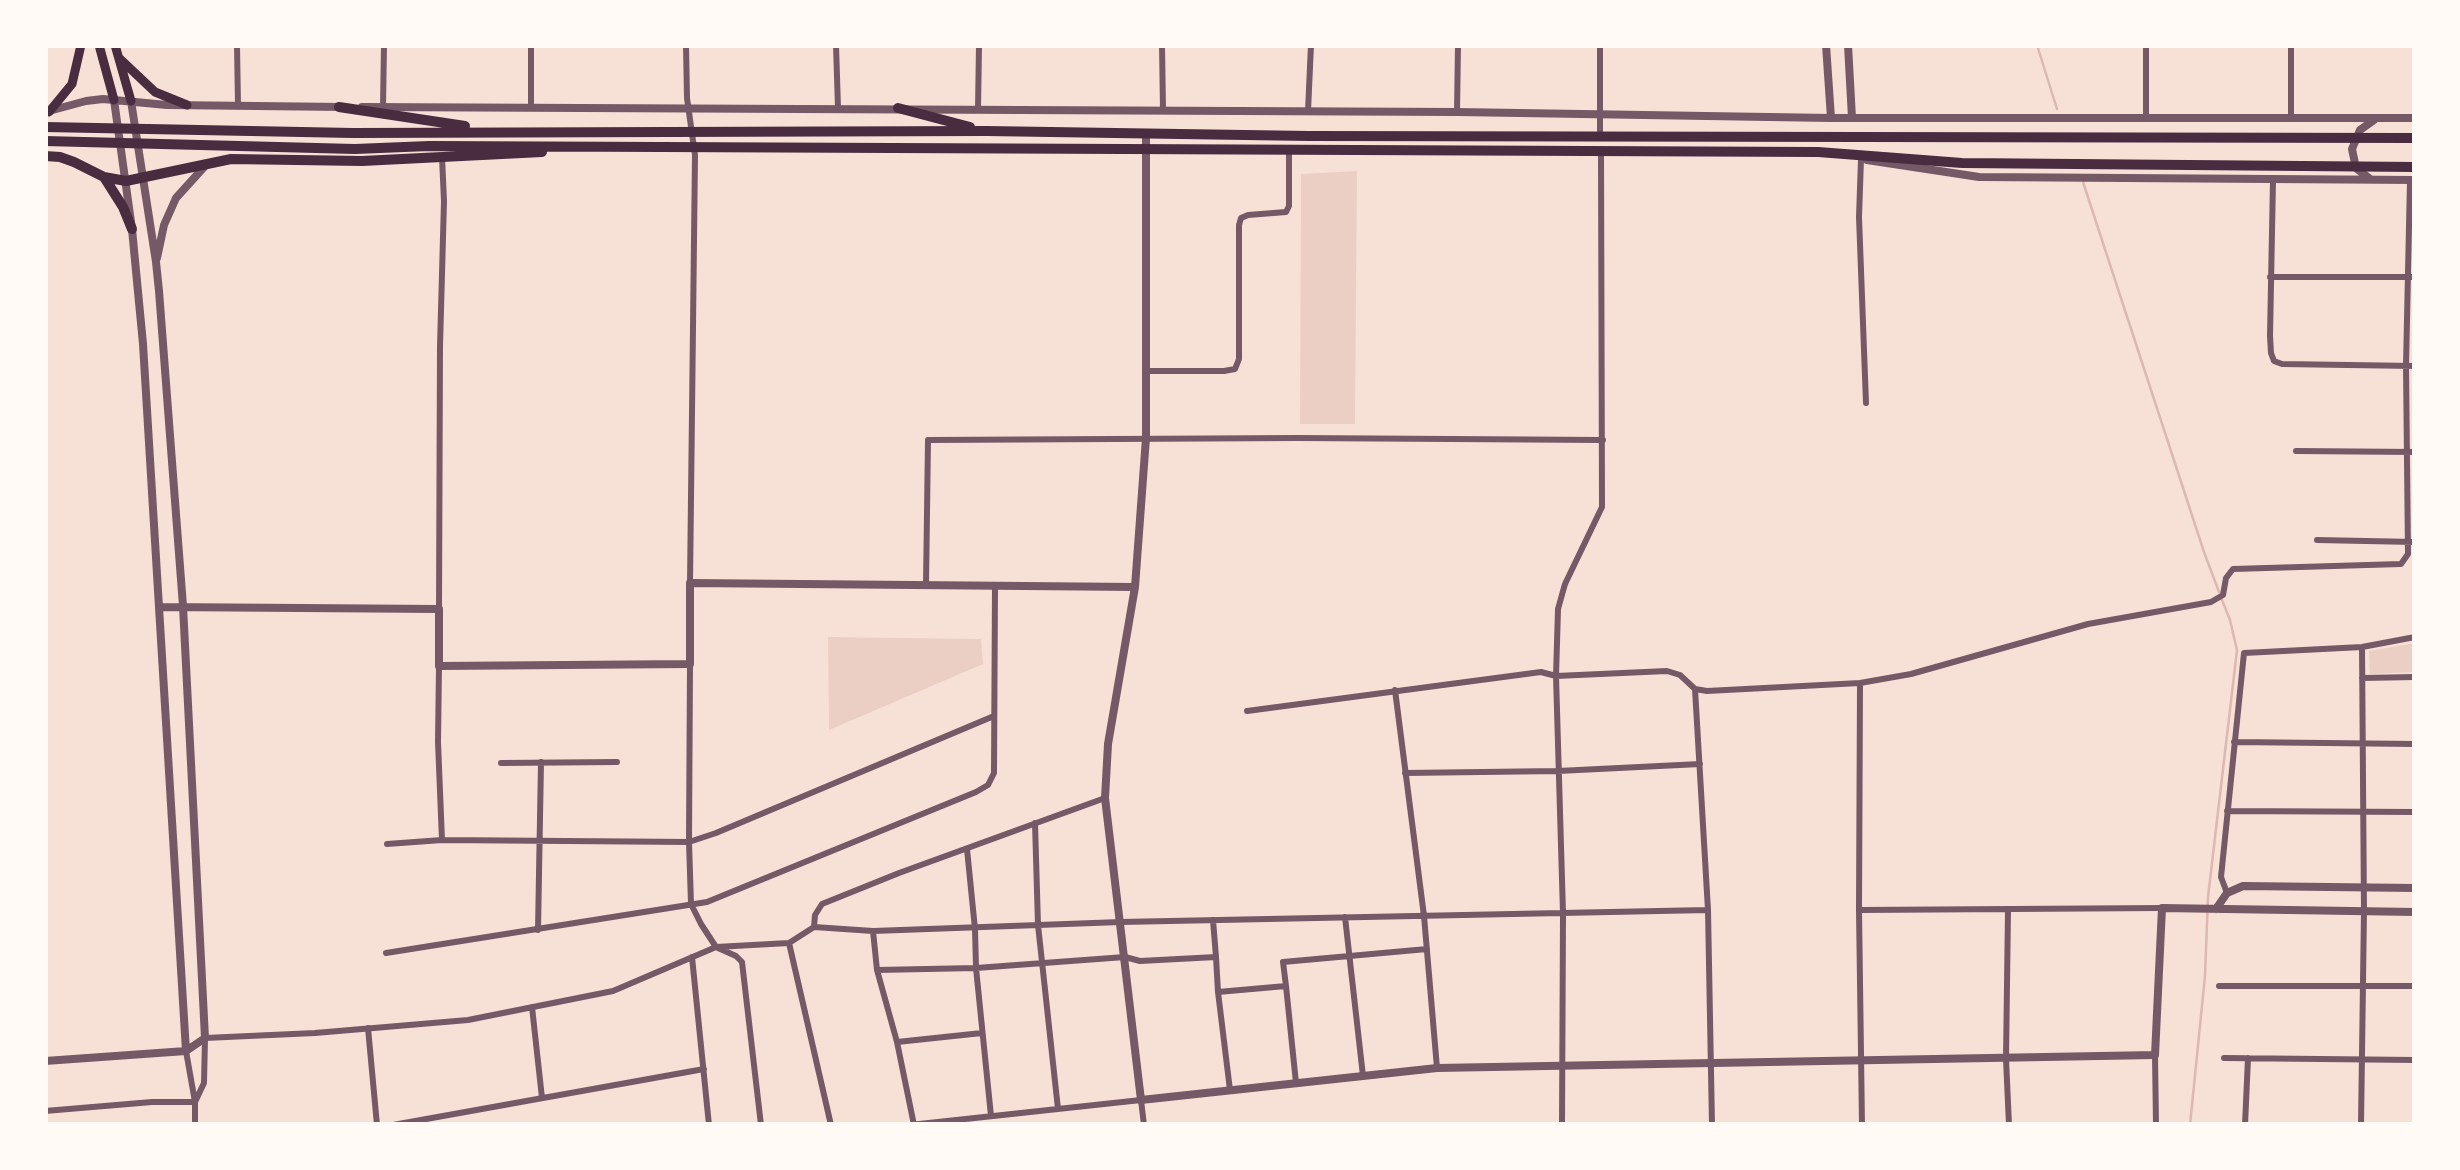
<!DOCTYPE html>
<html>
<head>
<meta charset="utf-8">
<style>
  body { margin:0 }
  #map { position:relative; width:2460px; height:1170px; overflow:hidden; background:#f7e1d7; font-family:"Roboto Condensed",sans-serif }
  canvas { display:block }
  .frame { position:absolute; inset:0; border:48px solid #fffaf5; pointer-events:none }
</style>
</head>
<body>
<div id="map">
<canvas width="2460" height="1170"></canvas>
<div class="frame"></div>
</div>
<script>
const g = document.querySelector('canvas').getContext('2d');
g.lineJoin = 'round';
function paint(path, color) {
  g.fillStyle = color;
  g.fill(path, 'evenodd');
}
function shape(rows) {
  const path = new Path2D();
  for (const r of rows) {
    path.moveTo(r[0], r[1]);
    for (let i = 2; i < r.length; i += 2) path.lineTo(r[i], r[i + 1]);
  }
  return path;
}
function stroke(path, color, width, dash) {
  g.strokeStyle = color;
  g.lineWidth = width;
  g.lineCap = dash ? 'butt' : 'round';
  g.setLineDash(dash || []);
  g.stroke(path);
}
paint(shape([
  [1357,171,1355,424,1300,424,1301,174],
  [828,637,981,639,983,664,829,730],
  [2415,643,2415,672,2370,674,2369,651]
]), '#ebcfc5');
stroke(shape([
  [2037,45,2057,109],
  [2083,182,2204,552,2219,592],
  [2190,1125,2205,976,2208,897,2237,650,2230,620,2222,600]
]), '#dcb8b0', 2.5);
stroke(shape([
  [237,45,238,105],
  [686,45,687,98,695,155,690,583],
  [836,45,838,108],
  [1162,45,1163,110],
  [383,107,384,45],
  [531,108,531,45],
  [978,109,979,45],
  [1308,111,1311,45],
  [1457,112,1458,45],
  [2291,117,2291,45],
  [2146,118,2146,45],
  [1600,137,1600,45],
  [1861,159,1859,217,1866,403],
  [2273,180,2270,336,2271,353,2274,361,2282,364,2415,366],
  [2270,277,2415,277],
  [1146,371,1224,371,1235,369,1239,359,1239,225,1241,218,1248,215,1286,212,1289,206,1289,150],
  [2296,451,2415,452],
  [2317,540,2415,542],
  [926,585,928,440,1297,438,1603,440],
  [439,609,440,346,444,201,442,157],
  [690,664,689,842,691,904,701,924,716,947],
  [439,666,438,742,442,840],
  [2362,678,2415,677],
  [1860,683,1859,910,1862,1125],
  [1695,689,1708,910,1712,1125],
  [1395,690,1424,916,1437,1068],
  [1247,711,1541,672,1556,676,1667,671,1680,675,1695,689,1707,691,1860,683,1911,674,2088,624,2211,602,2223,595,2226,578,2233,569,2401,564,2408,554,2406,366,2410,180],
  [2234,742,2415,744],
  [501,763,617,762],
  [1405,773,1558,771,1700,764],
  [2227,811,2415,812],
  [1035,823,1038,925,1058,1109],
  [387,844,442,840,689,842,716,833,994,716],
  [967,849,975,929,976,968,991,1116],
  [2227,893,2221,877,2244,653,2362,647,2415,637],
  [1859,910,2162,908],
  [2008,910,2006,1059,2009,1125],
  [1345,917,1363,1076],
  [1213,920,1216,957],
  [814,927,815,915,822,904,899,873,1105,798],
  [538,930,541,762],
  [873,931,877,970,897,1042,914,1125],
  [789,943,831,1125],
  [718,948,736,956,742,962,761,1125],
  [386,953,707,902,976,792,988,785,994,773,995,586],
  [692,957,709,1125],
  [877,970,976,968,1125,957,1140,961,1216,957,1218,992,1286,986,1283,962,1427,949],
  [1286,986,1296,1083],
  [2219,986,2415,986],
  [1218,992,1230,1090],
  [532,1007,542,1098],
  [368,1028,377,1125],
  [897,1042,982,1033],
  [186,1051,195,1102,195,1125],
  [2155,1055,2156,1125],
  [2224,1058,2415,1060],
  [195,1102,204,1083,205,1038,315,1033,468,1020,613,991,716,947,789,943,814,927,873,931,1121,922,1708,910],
  [45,1111,152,1102,195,1102],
  [393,1125,704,1069],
  [910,1125,1141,1100,1144,1125],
  [1562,1125,1563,913,1556,676,1558,609,1565,584,1602,507,1601,153],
  [2245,1125,2248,1058],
  [2361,1125,2364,911,2362,647]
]), '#755966', 6);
stroke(shape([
  [1826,45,1831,118],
  [1848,45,1852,118],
  [114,100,132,229,143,344,186,1051],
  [362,107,1457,112,1831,118,2415,118],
  [49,111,86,101,103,99,167,105,343,107],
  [1146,133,1146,438,1135,587,1108,744,1105,798,1141,1100,1437,1068,2155,1055,2162,908,2415,912],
  [1867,160,1979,177,2415,180],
  [2370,179,2356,168,2352,149,2360,130,2374,120],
  [157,258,164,225,176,198,205,166],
  [161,607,439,609,439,666,690,664,690,583,1135,587],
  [2216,909,2227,893,2243,886,2415,888],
  [45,1061,186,1051,205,1038,183,606,159,291,156,262,131,101]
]), '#755966', 8);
stroke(shape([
  [99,45,114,100],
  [115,45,131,101],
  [119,58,155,92,187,105],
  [49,112,72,84,81,45]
]), '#4a2c40', 9);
stroke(shape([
  [339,107,465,126],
  [898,108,970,127],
  [45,127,353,133,986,131,1309,136,2415,138],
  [45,141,355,149,429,146,1818,152,1962,163,2415,167],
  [45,156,60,157,74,162,104,177,126,181,231,159,362,161,542,152],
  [104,177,123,207,132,229]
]), '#4a2c40', 10);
</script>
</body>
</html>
